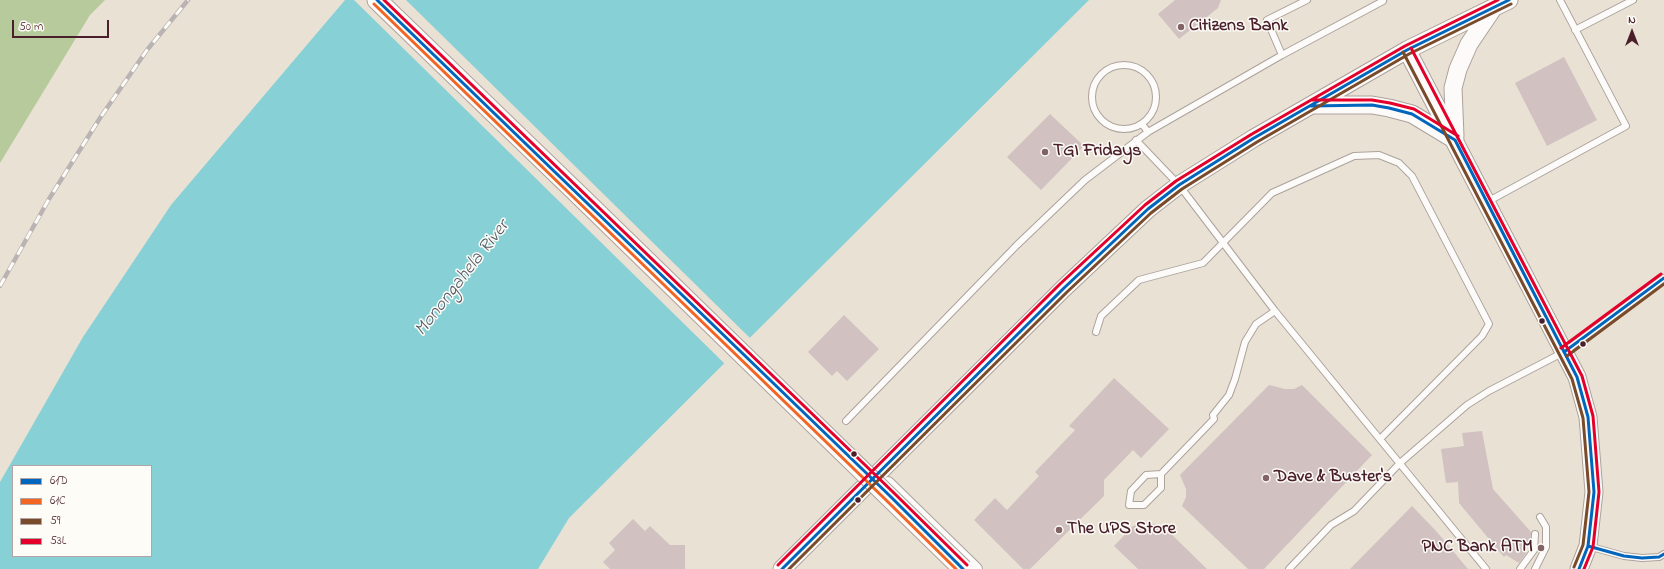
<!DOCTYPE html>
<html>
<head>
<meta charset="utf-8">
<style>
  body { margin:0 }
  #map { position:relative; width:1664px; height:569px; overflow:hidden; background:#e9e2d4; font-family:"Indie Flower",sans-serif }
  canvas { display:block }
  .legend { position:absolute; left:12px; top:465px; width:140px; height:92px; box-sizing:border-box; background:#fdfcf7; border:1px solid #b5a4a5; margin:0; padding:5px 7px; list-style:none; font-size:12px; color:#4a1f2b }
  .legend li { display:flex; align-items:center; gap:8px; height:20px }
  .legend b { width:20px; border:1px solid #b5a4a5 }
  .north { position:absolute; left:1612px; top:12px; width:40px; height:40px; -webkit-text-stroke:3px #fdfcf7; paint-order:stroke; rotate:0deg; font-size:11px; font-weight:700; line-height:16px; text-align:center; color:#4a1f2b }
  .north::after { content:''; display:block; margin:auto; width:14px; height:18px; background:#4a1f2b; clip-path:polygon(50% 0,100% 100%,50% 72%,0 100%) }
  .scale { position:absolute; left:12px; top:20px; width:97px; height:18px; box-sizing:border-box; border:2px solid #4a1f2b; border-top:0; padding-left:5px; font-size:12px; line-height:14px; white-space:nowrap; color:#4a1f2b; -webkit-text-stroke:3px #fdfcf7; paint-order:stroke }
</style>
</head>
<body>
<div id="map">
<canvas width="1664" height="569"></canvas>
<ul class="legend">
<li><b style="height:5px;background:#0065bd"></b>61D</li>
<li><b style="height:5px;background:#f26522"></b>61C</li>
<li><b style="height:5px;background:#7a4b2a"></b>59</li>
<li><b style="height:5px;background:#e4002b"></b>53L</li>
</ul>
<div class="north">N</div>
<div class="scale">50 m</div>
</div>
<script>
const g = document.querySelector('canvas').getContext('2d');
g.lineJoin = 'round';
function paint(path, color) {
  g.fillStyle = color;
  g.fill(path, 'evenodd');
}
function shape(rows) {
  const path = new Path2D();
  for (const r of rows) {
    if (r.length === 3) {
      path.moveTo(r[0] + r[2], r[1]);
      path.arc(r[0], r[1], r[2], 0, 2 * Math.PI);
      continue;
    }
    path.moveTo(r[0], r[1]);
    for (let i = 2; i < r.length; i += 2) path.lineTo(r[i], r[i + 1]);
  }
  return path;
}
function stroke(path, color, width, dash) {
  g.strokeStyle = color;
  g.lineWidth = width;
  g.lineCap = dash ? 'butt' : 'round';
  g.setLineDash(dash || []);
  g.stroke(path);
}
function label(font, color, halo, rows, align = 'center') {
  g.font = font + ' "Indie Flower",sans-serif';
  g.lineWidth = 3;
  g.setLineDash([]);
  g.textBaseline = 'middle';
  g.strokeStyle = halo;
  g.fillStyle = color;
  for (const [text, x, y, turn = 0] of rows) {
    g.save();
    g.translate(x, y);
    g.rotate((+turn || 0) * Math.PI / 180);
    g.textAlign = isNaN(turn) ? turn : align;
    if (halo) g.strokeText(text, 0, 0);
    g.fillText(text, 0, 0);
    g.restore();
  }
}
paint(shape([
  [0,0,105,0,90,15,0,163]
]), '#b7ca9b');
paint(shape([
  [345,0,1089,0,569,518,538,569,0,569,0,482,83,337,171,205],
  [13,466,151,466,151,556,13,556]
]), '#87d0d6');
paint(shape([
  [354,0,406,0,751,339,726,365]
]), '#e9e2d4');
paint(shape([
  [1175,0,1221,0,1218,8,1179,39,1158,14],
  [1564,57,1597,120,1547,146,1515,83],
  [1050,114,1084,146,1041,190,1007,157],
  [844,315,879,349,847,381,837,371,832,376,808,352],
  [1114,378,1169,429,1141,458,1133,450,1104,480,1104,496,1030,569,1023,569,974,520,995,498,1007,510,1039,476,1035,472,1075,430,1069,426],
  [1269,385,1285,389,1294,389,1302,385,1372,455,1264,569,1248,569,1182,506,1186,497,1186,489,1180,475],
  [1482,431,1493,489,1531,532,1530,546,1526,545,1526,553,1519,563,1506,555,1504,557,1459,503,1458,482,1446,483,1441,449,1464,446,1462,433],
  [1412,506,1437,532,1468,569,1350,569],
  [633,519,645,531,650,526,670,545,685,545,685,569,610,569,603,562,615,550,609,543],
  [1142,523,1162,525,1207,569,1138,569,1114,546,1133,526]
]), '#d1c1c1');
const lane = shape([
  [1575,30,1633,0],
  [1282,55,1383,1],
  [1124,97,32],
  [1148,132,1282,55,1267,20,1307,0],
  [1136,140,1179,185,1275,311,1486,569],
  [1487,202,1626,126,1560,0],
  [1096,332,1101,316,1139,280,1203,263,1272,193,1354,156,1379,155,1399,163,1412,176,1489,324,1482,336,1380,439],
  [846,421,1017,245,1085,180,1148,132,1142,124],
  [1161,474,1161,488,1144,505,1129,505,1131,491,1146,475,1161,474,1214,419,1213,415,1229,395,1235,379,1245,342,1256,324,1275,311],
  [1588,546,1624,556,1642,558,1659,557,1664,554],
  [1289,569,1331,525,1354,511,1400,463,1467,405,1489,391,1564,352,1664,278],
  [1520,569,1534,550,1535,534],
  [1535,569,1546,547,1546,527,1540,517]
]);
const street = shape([
  [888,483,976,569]
]);
const secondary = shape([
  [1407,50,1577,377,1588,417,1594,492,1588,546,1579,569],
  [1314,105,1372,105,1389,108,1412,114,1455,140],
  [1455,136,1453,88,1458,69,1469,44,1492,10],
  [782,569,1064,288,1148,209,1179,185,1254,138,1407,50,1509,0]
]);
const primary = shape([
  [377,0,580,196]
]);
stroke(lane, '#aca29c', 8);
stroke(street, '#aca29c', 14);
stroke(secondary, '#aca29c', 19);
stroke(primary, '#aca29c', 21);
stroke(lane, '#fcfbf9', 6);
stroke(street, '#fcfbf9', 12);
stroke(secondary, '#fcfbf9', 17);
stroke(primary, '#fcfbf9', 19);
const rail = shape([
  [0,286,49,199,100,118,147,50,188,0]
]);
stroke(rail, '#b9b3b3', 4.5);
stroke(rail, '#fdfcf7', 3, [9]);
const primaryBridge = shape([
  [580,196,963,569]
]);
stroke(primaryBridge, '#aca29c', 21, []);
stroke(primaryBridge, '#fcfbf9', 19);
stroke(shape([
  [377,0,890,496,963,569],
  [1311,106,1372,105,1389,108,1412,114,1455,140],
  [1455,140,1577,377,1588,417,1594,492,1588,546,1579,569],
  [1564,352,1664,278],
  [1588,546,1624,556,1642,558,1659,557,1664,554],
  [782,569,1064,288,1148,209,1179,185,1254,138,1407,50,1509,0]
]), '#0065bd', 3);
stroke(shape([
  [374,4,886,500,956,569]
]), '#f26522', 3);
stroke(shape([
  [1403,52,1572,379,1583,418,1589,492,1583,545,1574,567],
  [1567,356,1664,284],
  [789,569,1067,292,1151,213,1182,189,1257,142,1409,54,1511,4]
]), '#7a4b2a', 3);
stroke(shape([
  [384,0,893,492,967,565],
  [1411,48,1582,376,1593,416,1599,492,1593,547,1584,569],
  [1312,100,1372,100,1390,103,1414,109,1458,136],
  [1561,348,1661,274],
  [778,565,1060,284,1145,205,1176,181,1252,134,1405,46,1498,0]
]), '#e4002b', 3);
for (const [x, y, r, color] of [
  [1181,27,4,"#826366"],
  [1045,152,4,"#826366"],
  [1542,321,3.5,"#4a1f2b"],
  [1583,344,3.5,"#4a1f2b"],
  [854,454,3.5,"#4a1f2b"],
  [1266,478,4,"#826366"],
  [858,500,3.5,"#4a1f2b"],
  [1059,530,4,"#826366"],
  [1541,548,4,"#826366"]
]) {
  const dot = new Path2D();
  dot.arc(x, y, r, 0, 2 * Math.PI);
  g.fillStyle = color;
  g.fill(dot);
  stroke(dot, '#fdfcf7', 1.5);
}
label('bold 18px', '#4a1f2b', '#fdfcf7', [
  ["Citizens Bank",1189,27],
  ["TGI Fridays",1053,152],
  ["Dave & Buster's",1274,478],
  ["The UPS Store",1067,530],
  ["PNC Bank ATM",1533,548,"right"]
], 'left');
label('italic 19px', '#515a67', '#fdfcf7', [
  ["Monongahela River",463,279,-52]
]);
</script>
</body>
</html>
